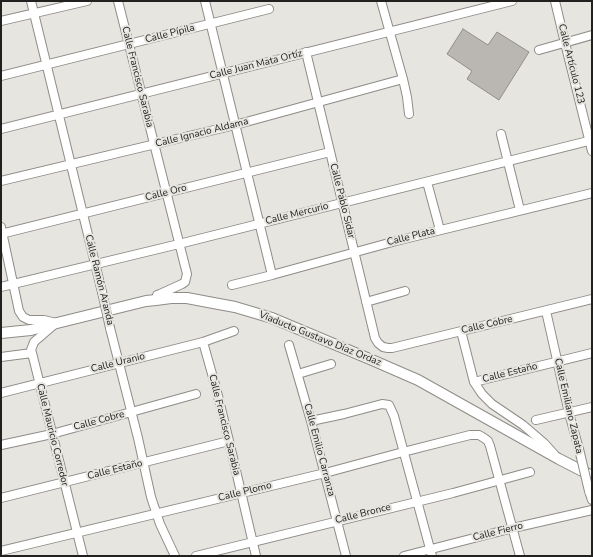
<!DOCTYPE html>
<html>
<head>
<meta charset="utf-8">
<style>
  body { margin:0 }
  #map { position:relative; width:593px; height:557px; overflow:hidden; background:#e7e5e0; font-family:"Nunito Sans",sans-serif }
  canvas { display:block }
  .frame { position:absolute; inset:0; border:2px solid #22211f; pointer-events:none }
</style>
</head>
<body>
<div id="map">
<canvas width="593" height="557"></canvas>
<div class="frame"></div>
</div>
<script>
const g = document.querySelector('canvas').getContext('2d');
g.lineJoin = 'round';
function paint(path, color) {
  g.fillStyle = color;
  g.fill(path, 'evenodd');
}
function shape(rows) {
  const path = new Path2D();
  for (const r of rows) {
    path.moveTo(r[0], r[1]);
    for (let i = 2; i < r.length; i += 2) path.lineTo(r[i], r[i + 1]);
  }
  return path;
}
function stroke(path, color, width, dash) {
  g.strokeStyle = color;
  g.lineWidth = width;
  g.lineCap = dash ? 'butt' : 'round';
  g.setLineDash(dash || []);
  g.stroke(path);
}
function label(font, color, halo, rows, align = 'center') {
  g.font = font + ' "Nunito Sans",sans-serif';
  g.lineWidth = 4;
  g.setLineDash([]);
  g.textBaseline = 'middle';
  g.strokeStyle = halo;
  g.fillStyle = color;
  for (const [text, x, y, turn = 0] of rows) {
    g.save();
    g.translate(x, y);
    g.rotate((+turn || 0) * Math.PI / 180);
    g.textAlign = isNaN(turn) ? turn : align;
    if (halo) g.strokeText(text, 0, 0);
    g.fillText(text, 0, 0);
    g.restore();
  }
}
const building = shape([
  [463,29,488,45,497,32,529,52,499,100,467,79,472,71,447,54,463,29]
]);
paint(building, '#bab7b3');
stroke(building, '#908e89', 1);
const minor = shape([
  [31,1,102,292],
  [118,1,187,274,185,282,182,284,160,294,157,295,156,300],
  [205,1,272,275],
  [381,1,403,79,407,97,409,114],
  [555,1,565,43,592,151],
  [1,21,87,1],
  [539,50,592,35],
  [306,52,375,338,378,343,383,347,388,348,392,348,592,299],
  [1,76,269,9],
  [1,129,512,1],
  [501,134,520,210],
  [1,181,235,125,403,79],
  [427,182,440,230],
  [1,227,19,311,23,317,29,320,44,320,56,323],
  [1,234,330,152],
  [232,285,272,275,396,241,592,193],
  [1,287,179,244,592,140],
  [366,302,405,291],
  [546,311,569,413,579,449],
  [56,323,34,342,31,350,32,353,83,556],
  [110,328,138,438,151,497,160,524,175,556],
  [461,331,474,382,482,394,492,404,523,425,544,443,554,454],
  [203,342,216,388,229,441,256,556],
  [289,345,311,421,346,556],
  [1,357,32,353],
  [298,374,331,364],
  [474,382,592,353],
  [1,393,203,342,234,331],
  [536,420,592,407],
  [311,421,344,414,382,404,389,405,394,416,432,556],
  [1,445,52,434,196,394],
  [589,491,592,500],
  [1,498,229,441],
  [1,551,325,473,403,452,470,435,479,435,484,438,488,441,490,446,520,556],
  [196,556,453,493,530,472],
  [404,556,513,528,592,510]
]);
const major = shape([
  [1,333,31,330,57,323,146,301,156,300,171,298,187,298,208,302,235,307,272,318,372,360,418,380,559,459,592,476]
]);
stroke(minor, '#8f8c88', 10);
stroke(major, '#8f8c88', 12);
stroke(minor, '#fff', 8);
stroke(major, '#fff', 10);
const minorBridge = shape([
  [102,292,110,328],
  [579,449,589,491]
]);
stroke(minorBridge, '#8f8c88', 10, []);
stroke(minorBridge, '#fff', 8);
label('10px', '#22211f', '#e7e5e0', [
  ["Calle Pípila",170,34,-14],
  ["Calle Artículo 123",571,64,76],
  ["Calle Juan Mata Ortíz",256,65,-14],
  ["Calle Francisco Sarabia",137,77,76],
  ["Calle Ignacio Aldama",202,133,-14],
  ["Calle Oro",166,193,-14],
  ["Calle Pablo Sidar",342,201,76],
  ["Calle Mercurio",297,214,-14],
  ["Calle Plata",411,237,-14],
  ["Calle Ramón Aranda",99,280,76],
  ["Calle Cobre",487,325,-13],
  ["Viaducto Gustavo Díaz Ordaz",320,339,22],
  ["Calle Uranio",118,363,-14],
  ["Calle Estaño",510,373,-14],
  ["Calle Emiliano Zapata",568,406,77],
  ["Calle Cobre",99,421,-15],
  ["Calle Francisco Sarabia",224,425,76],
  ["Calle Mauricio Corredor",52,435,76],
  ["Calle Emilio Carranza",319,450,75],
  ["Calle Estaño",115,470,-14],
  ["Calle Plomo",245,492,-14],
  ["Calle Bronce",363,514,-14],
  ["Calle Fierro",498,532,-14]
]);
</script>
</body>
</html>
